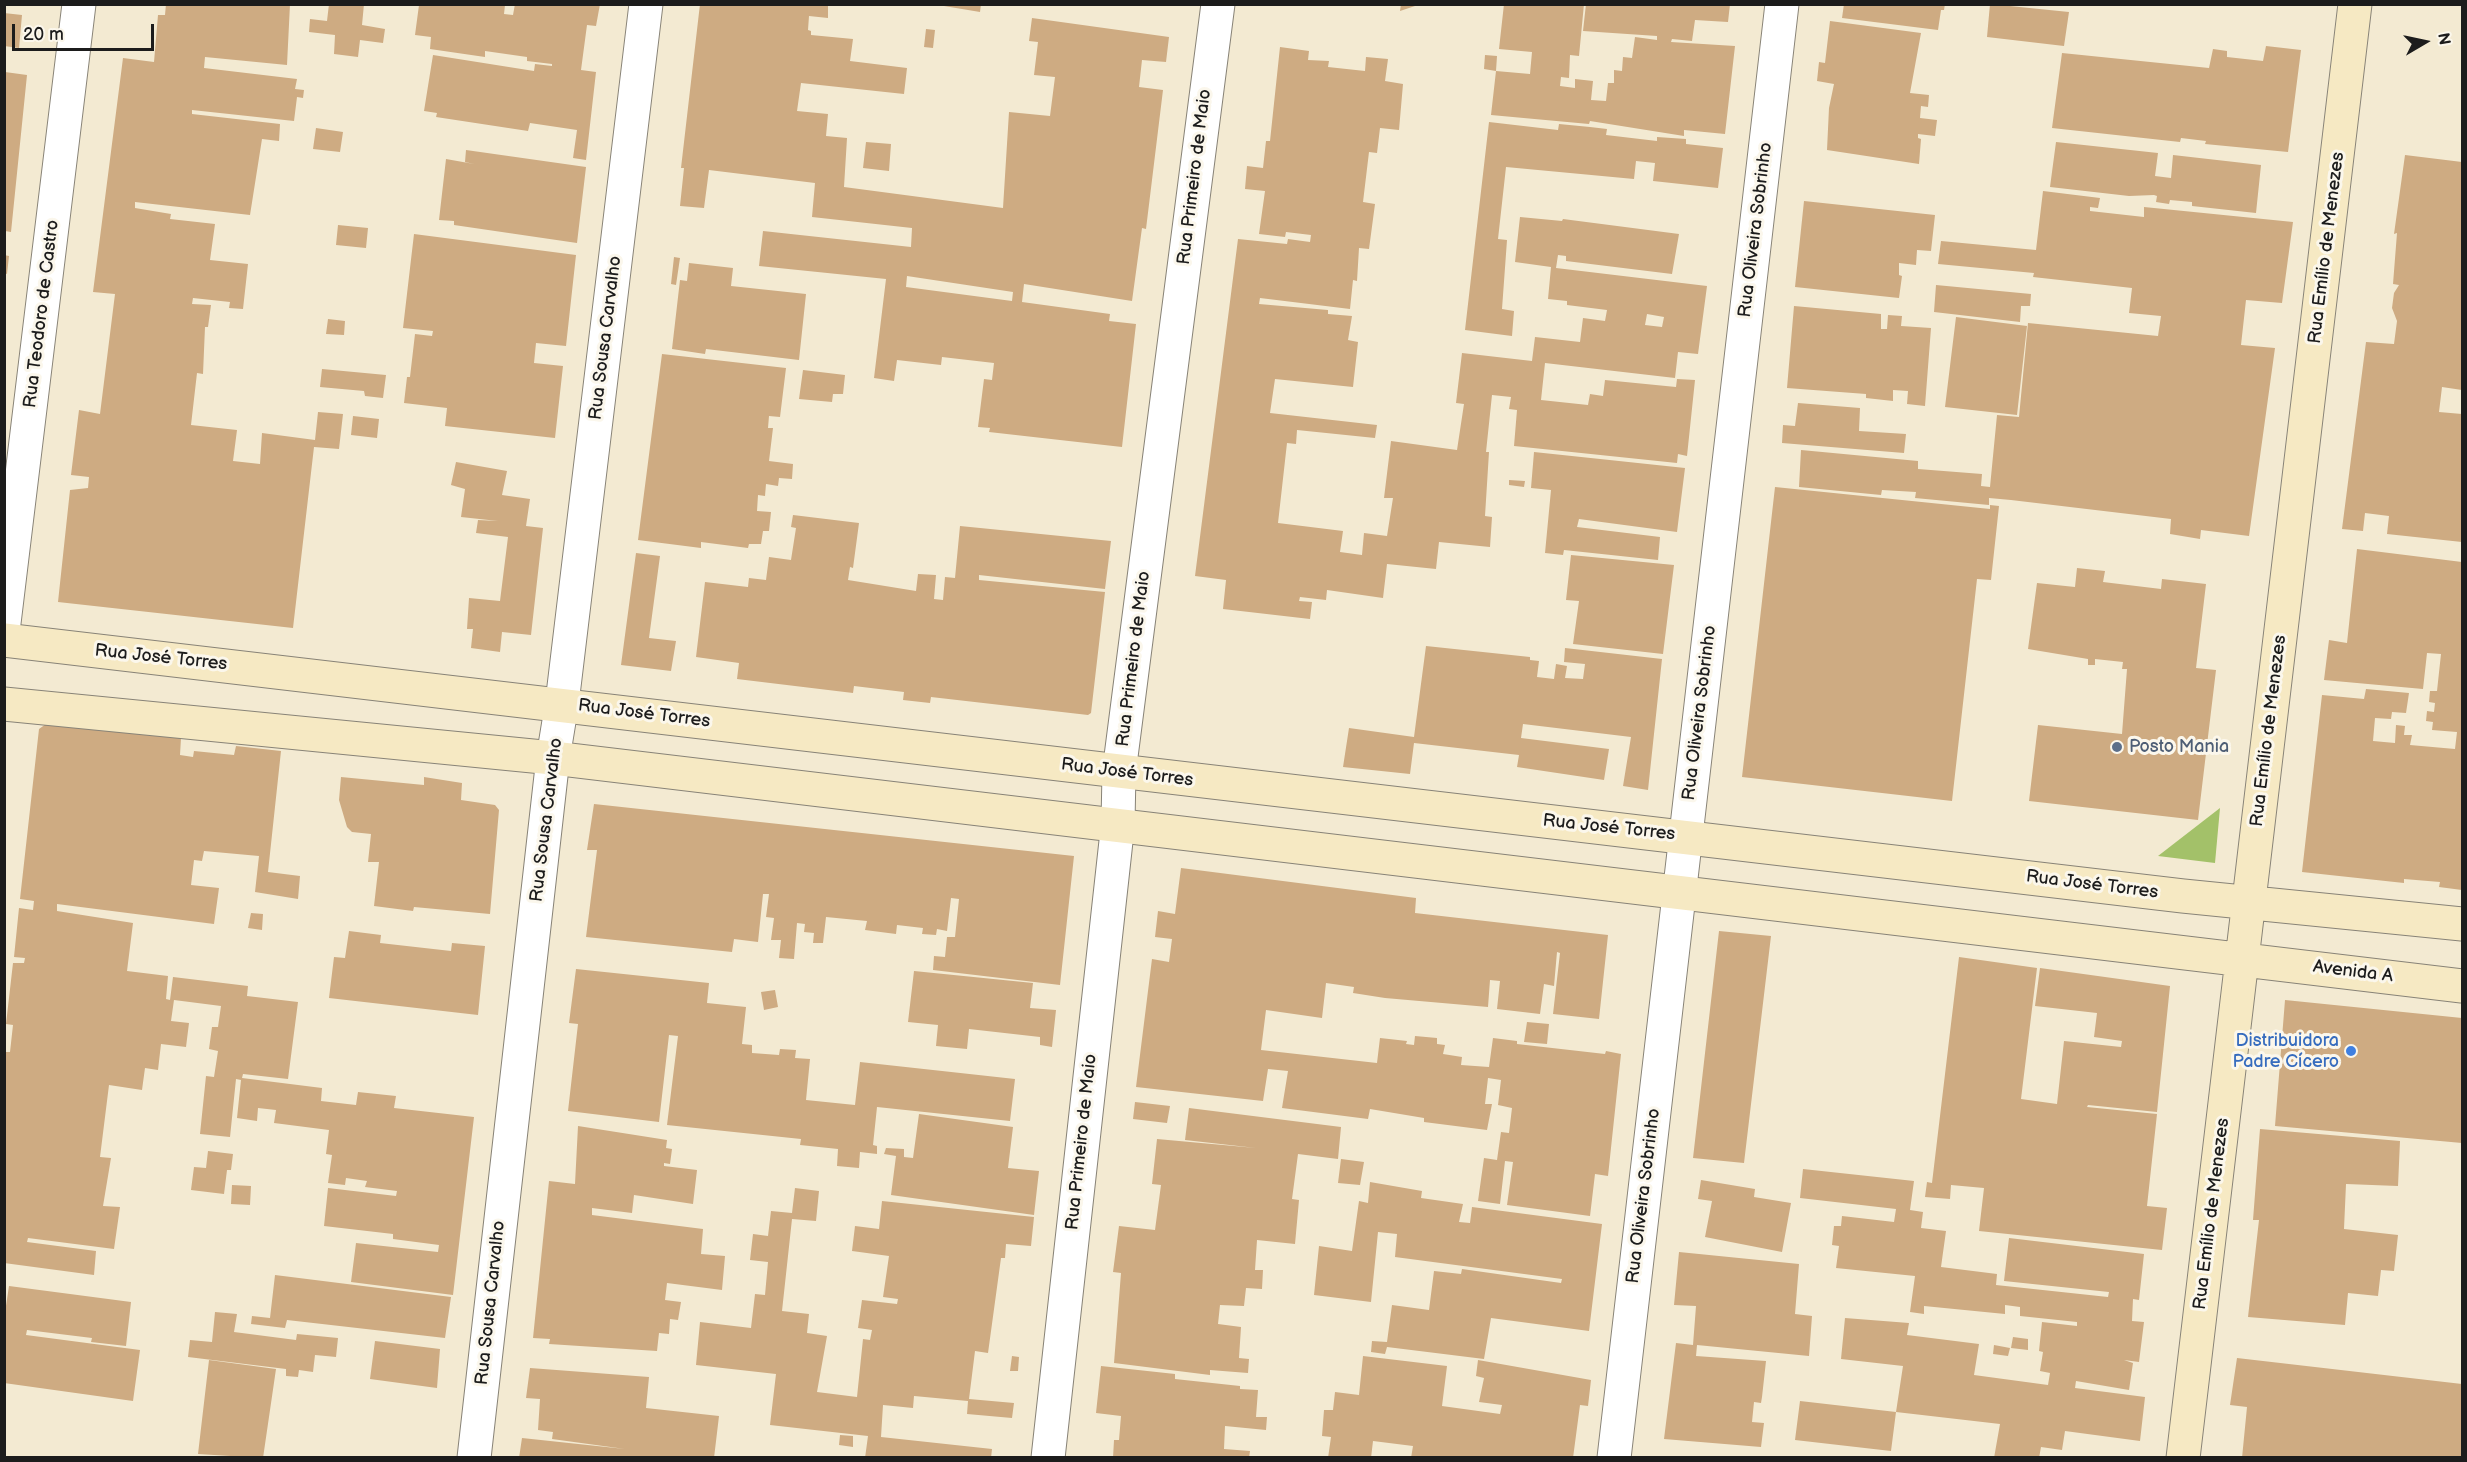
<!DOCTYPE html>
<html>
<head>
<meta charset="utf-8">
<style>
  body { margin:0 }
  #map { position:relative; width:2467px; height:1462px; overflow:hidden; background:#f3ead2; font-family:"Balsamiq Sans",sans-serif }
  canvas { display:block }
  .frame { position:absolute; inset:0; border:6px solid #1c1c1c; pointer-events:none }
  .north { position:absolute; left:2395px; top:12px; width:60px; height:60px; -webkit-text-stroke:4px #fbf7ec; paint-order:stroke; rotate:81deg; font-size:16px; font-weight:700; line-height:24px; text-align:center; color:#1c1c1c }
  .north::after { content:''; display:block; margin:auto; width:21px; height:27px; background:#1c1c1c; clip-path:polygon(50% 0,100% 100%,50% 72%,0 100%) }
  .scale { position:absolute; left:12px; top:24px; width:142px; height:27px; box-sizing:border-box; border:3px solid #1c1c1c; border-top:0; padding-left:8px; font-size:18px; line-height:21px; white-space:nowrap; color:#1c1c1c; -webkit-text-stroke:4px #fbf7ec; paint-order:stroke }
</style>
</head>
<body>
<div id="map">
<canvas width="2467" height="1462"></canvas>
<div class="frame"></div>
<div class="north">N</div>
<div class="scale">20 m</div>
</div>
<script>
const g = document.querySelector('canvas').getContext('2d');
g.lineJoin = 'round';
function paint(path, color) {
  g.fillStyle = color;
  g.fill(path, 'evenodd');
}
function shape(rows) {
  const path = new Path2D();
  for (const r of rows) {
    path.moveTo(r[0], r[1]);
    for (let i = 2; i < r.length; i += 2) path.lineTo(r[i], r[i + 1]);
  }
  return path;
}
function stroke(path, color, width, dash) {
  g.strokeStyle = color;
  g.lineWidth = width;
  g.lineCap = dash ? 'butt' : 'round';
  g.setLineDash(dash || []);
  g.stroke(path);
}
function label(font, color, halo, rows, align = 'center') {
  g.font = font + ' "Balsamiq Sans",sans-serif';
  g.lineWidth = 6;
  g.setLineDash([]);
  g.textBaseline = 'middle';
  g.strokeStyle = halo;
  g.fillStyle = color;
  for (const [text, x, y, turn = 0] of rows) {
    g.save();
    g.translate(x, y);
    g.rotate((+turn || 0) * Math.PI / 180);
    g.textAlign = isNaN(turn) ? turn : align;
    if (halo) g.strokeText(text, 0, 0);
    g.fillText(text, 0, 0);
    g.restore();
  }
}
paint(shape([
  [2220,808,2215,863,2158,856]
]), '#a3c169');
paint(shape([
  [166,4,290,4,287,65,205,57,204,68,297,79,295,89,304,90,303,98,297,97,294,121,192,110,192,114,280,124,279,141,262,139,250,215,135,202,135,208,171,214,170,219,215,224,210,260,248,264,243,309,229,308,230,302,193,298,192,304,211,305,208,327,205,327,203,374,197,373,191,425,237,430,233,461,260,464,262,433,315,440,318,412,343,414,339,449,314,447,293,628,58,602,70,490,88,488,89,477,71,475,79,410,100,414,115,294,93,292,123,58,154,62,158,15,165,15],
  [329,4,364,4,362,25,385,29,383,43,360,40,358,57,334,54,335,35,309,32,310,19,327,21],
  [515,4,600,4,596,26,587,25,581,70,596,72,586,160,573,158,577,130,530,123,528,131,436,117,437,113,424,111,433,55,534,71,535,64,552,66,552,64,527,61,527,57,485,51,485,57,430,49,431,37,415,35,419,5,505,5,504,14,513,15],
  [700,4,828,4,828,18,809,16,808,30,811,31,811,35,853,39,850,61,907,68,904,94,801,83,797,111,828,114,826,136,847,138,844,187,1003,208,1009,112,1050,116,1055,77,1034,75,1038,42,1029,41,1032,18,1169,37,1166,62,1142,60,1139,87,1163,90,1146,229,1142,228,1132,301,1024,284,1022,302,1110,314,1109,321,1136,324,1122,447,989,432,990,428,978,427,984,379,992,380,994,363,942,357,941,365,897,360,894,381,874,378,886,279,759,266,763,231,911,247,912,228,812,217,815,183,709,170,704,208,680,206,684,168,681,168],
  [907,276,1013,292,1012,301,906,287],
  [932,4,981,4,980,12],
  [1401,4,1421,4,1400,11],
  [1504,4,1584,4,1579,56,1570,55,1569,78,1561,77,1560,86,1575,88,1575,79,1593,81,1591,100,1606,101,1608,83,1614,83,1614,70,1622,71,1623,57,1632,58,1635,37,1657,40,1657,36,1583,31,1586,4,1730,4,1728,22,1695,20,1692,41,1672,39,1671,42,1735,46,1725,134,1684,130,1684,136,1590,121,1589,124,1491,115,1496,71,1484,69,1485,55,1497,56,1496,71,1530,74,1532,52,1499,49],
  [1844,4,1945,4,1944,10,1941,10,1938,30,1842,18],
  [1990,4,2069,12,2064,46,1987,37],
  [4,13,22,15,19,48,4,46],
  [1830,21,1921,33,1910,93,1929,95,1928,107,1921,106,1920,118,1937,120,1935,136,1918,134,1918,138,1921,139,1919,164,1827,150,1829,108,1834,84,1817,81,1819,62,1825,63],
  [926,29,935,30,933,48,924,47],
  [2266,46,2301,50,2288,152,2205,144,2206,141,2181,138,2180,142,2052,128,2062,53,2209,68,2213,49,2227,51,2227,57,2263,61],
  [1280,47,1309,51,1308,60,1329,61,1328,67,1365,71,1366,57,1388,59,1385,81,1403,84,1399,130,1380,128,1377,153,1369,152,1363,202,1375,204,1369,249,1359,248,1357,281,1353,280,1350,309,1260,298,1259,304,1328,310,1328,314,1352,316,1348,340,1358,342,1353,387,1275,379,1270,413,1377,425,1375,438,1297,430,1296,444,1287,443,1278,523,1343,531,1340,552,1362,555,1364,533,1387,536,1393,498,1384,498,1391,441,1457,450,1464,404,1456,403,1462,353,1532,361,1535,337,1580,342,1583,318,1605,321,1607,310,1567,305,1567,301,1548,299,1551,267,1515,262,1520,217,1562,221,1563,219,1679,234,1672,274,1566,261,1566,256,1558,255,1556,268,1707,286,1698,354,1678,352,1675,378,1545,363,1541,400,1588,405,1590,394,1603,396,1605,380,1676,387,1677,379,1695,380,1687,456,1678,454,1677,463,1514,446,1517,410,1509,409,1511,397,1492,395,1486,452,1489,452,1485,516,1492,517,1490,547,1439,542,1436,569,1387,564,1383,598,1327,590,1326,600,1300,597,1299,601,1312,602,1310,619,1223,609,1226,580,1195,576,1238,239,1287,244,1288,239,1310,242,1311,235,1286,232,1285,237,1259,234,1265,191,1245,189,1247,166,1263,168,1266,141,1270,141],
  [1647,314,1664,317,1662,327,1645,325],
  [5,72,27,75,11,232,5,231],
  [1489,122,1558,130,1559,124,1590,127,1607,129,1606,135,1657,141,1657,137,1686,139,1686,144,1723,148,1718,188,1653,181,1655,163,1636,161,1634,179,1506,167,1498,239,1507,240,1502,309,1514,311,1512,336,1465,330],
  [316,128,343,132,340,152,313,149],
  [866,142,891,144,889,171,863,168],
  [2056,142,2158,153,2155,176,2171,178,2173,155,2261,165,2256,213,2192,206,2192,202,2170,200,2169,204,2156,202,2157,196,2154,195,2129,196,2050,187],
  [466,150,586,167,577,243,454,225,454,221,439,220,446,159,474,164,465,162],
  [2405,155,2462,162,2462,390,2442,387,2439,412,2462,414,2462,542,2387,534,2389,516,2365,513,2363,531,2342,529,2366,342,2394,344,2397,321,2392,308,2394,293,2399,285,2393,284,2397,233,2394,234],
  [2043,191,2100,198,2098,208,2090,207,2090,211,2144,217,2144,207,2293,222,2282,303,2246,300,2241,345,2275,348,2249,536,2201,530,2200,539,2170,534,2171,519,2011,500,1989,498,1989,505,1915,498,1916,492,1882,490,1881,495,1799,487,1801,450,1918,461,1918,469,1982,474,1981,486,1990,487,1997,415,2019,417,2028,323,2158,336,2161,316,2129,313,2132,288,2033,277,2034,273,1938,264,1941,241,2036,250],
  [1804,201,1935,215,1931,251,1917,250,1916,265,1899,263,1899,275,1902,276,1899,298,1795,287],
  [338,225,368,228,366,248,336,245],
  [414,234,576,255,566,346,536,343,534,363,563,366,555,438,445,426,447,408,404,403,407,377,410,377,415,334,432,336,433,331,403,328],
  [4,255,9,256,7,274,4,273],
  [674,257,680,258,676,285,671,284],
  [689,263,733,268,731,286,806,294,799,360,706,349,705,354,672,349,680,280,687,281],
  [1936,285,2031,294,2030,306,2021,306,2020,322,1934,312],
  [1794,306,1881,314,1881,329,1887,329,1888,315,1902,316,1901,326,1931,328,1925,406,1907,404,1908,391,1893,390,1893,401,1866,398,1866,394,1787,388],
  [1956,317,2027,326,2017,415,1945,407],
  [328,319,345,321,344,335,326,334],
  [662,354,786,368,780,417,769,416,768,428,773,428,769,461,793,464,792,479,779,478,778,486,766,484,765,496,758,495,757,511,771,512,769,531,763,531,761,544,749,544,748,548,701,542,701,548,638,540],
  [322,369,386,375,383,398,365,396,364,391,320,387],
  [803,370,845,375,843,394,833,394,832,402,799,399],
  [1798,403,1860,408,1859,431,1906,434,1904,453,1782,443,1783,425,1795,426],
  [353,416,379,419,377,438,351,435],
  [1534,452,1685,468,1677,532,1579,519,1577,527,1660,537,1658,560,1564,550,1563,555,1545,553,1551,490,1531,488],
  [456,462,507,471,502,495,530,499,526,526,543,528,531,635,502,632,500,652,471,648,473,629,467,629,469,598,500,601,508,537,476,533,478,520,498,521,461,517,465,489,451,485],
  [1509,480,1525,481,1524,487,1509,485],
  [1775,487,1990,509,1990,505,1999,506,1991,580,1977,579,1952,801,1742,777],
  [793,515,859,523,853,568,850,567,848,580,916,591,918,574,936,575,934,599,943,600,945,577,955,578,960,526,1111,541,1105,589,979,575,979,580,1105,592,1091,713,1088,715,931,697,930,703,903,700,904,692,854,686,853,693,737,679,739,663,696,657,705,582,748,587,749,578,766,580,769,557,791,560,796,528,791,527],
  [2357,549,2462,562,2462,890,2439,887,2440,882,2404,879,2404,883,2302,872,2322,695,2364,699,2366,689,2409,693,2406,713,2392,712,2391,719,2375,718,2373,741,2395,743,2396,725,2405,726,2404,735,2412,735,2410,745,2455,749,2457,732,2432,730,2433,722,2426,721,2427,711,2434,712,2435,703,2429,702,2430,691,2437,691,2441,654,2427,653,2423,689,2324,680,2329,640,2347,643],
  [636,553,660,556,649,638,676,641,671,671,621,665],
  [1571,555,1674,565,1663,654,1573,644,1579,601,1566,600],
  [2077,568,2105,571,2103,582,2161,589,2162,579,2206,584,2196,668,2216,670,2198,820,2029,801,2038,725,2122,734,2127,669,2122,669,2123,662,2095,659,2095,665,2088,665,2088,659,2028,649,2037,583,2075,587],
  [1426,646,1530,657,1530,660,1539,661,1537,677,1554,679,1556,664,1567,666,1565,678,1583,679,1585,664,1564,662,1565,648,1662,659,1648,790,1623,786,1631,737,1523,724,1521,738,1609,749,1604,780,1517,767,1519,755,1414,743,1410,774,1343,767,1349,728,1414,737],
  [46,724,181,738,180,755,193,757,194,751,234,755,236,746,281,751,268,872,300,876,298,899,255,892,259,856,204,851,202,861,194,860,191,885,219,888,214,924,57,904,57,911,133,923,127,971,168,976,166,999,170,1000,173,977,248,986,247,996,298,1002,288,1079,243,1074,242,1078,322,1088,321,1101,356,1105,358,1092,396,1096,394,1108,474,1117,453,1295,351,1282,356,1243,438,1252,439,1245,393,1239,393,1234,324,1226,328,1188,396,1196,397,1191,365,1187,367,1181,346,1178,345,1185,328,1183,332,1155,326,1154,329,1130,274,1123,276,1110,258,1108,257,1121,237,1118,241,1080,236,1079,230,1137,200,1134,206,1076,214,1077,218,1051,209,1049,212,1027,218,1027,221,1006,174,1000,171,1021,189,1023,186,1047,161,1044,158,1070,145,1068,142,1090,109,1085,100,1157,111,1158,103,1206,120,1207,114,1249,28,1238,27,1242,96,1251,94,1275,4,1263,4,1052,10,1052,13,1025,6,1024,13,963,24,963,25,958,14,957,19,908,33,910,34,901,20,899,39,729],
  [341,777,424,785,424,777,462,783,461,800,495,805,499,810,490,914,414,907,413,911,374,906,379,862,368,862,371,834,352,832,347,827,339,800],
  [594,804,1074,856,1060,985,933,970,934,956,945,957,947,937,955,937,959,899,951,898,947,931,937,929,936,935,922,934,923,928,897,925,896,934,865,930,867,921,826,917,823,943,813,943,814,933,804,932,805,924,797,923,794,959,779,958,781,940,771,940,774,918,766,917,769,894,763,894,758,942,734,939,732,952,586,937,597,850,587,850],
  [1181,868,1416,898,1415,913,1608,935,1599,1019,1553,1014,1560,953,1557,952,1554,986,1544,984,1540,1014,1497,1009,1500,981,1490,980,1488,1007,1385,998,1353,993,1354,987,1326,983,1322,1018,1266,1010,1261,1050,1377,1063,1380,1038,1407,1041,1406,1044,1414,1045,1415,1036,1437,1038,1437,1044,1445,1045,1443,1054,1462,1057,1461,1065,1489,1067,1493,1038,1517,1041,1517,1044,1605,1054,1606,1051,1621,1054,1608,1176,1595,1174,1590,1216,1507,1205,1513,1162,1505,1161,1500,1204,1478,1201,1484,1158,1497,1160,1501,1132,1509,1133,1512,1108,1498,1105,1501,1080,1488,1078,1485,1104,1492,1104,1487,1130,1424,1122,1424,1118,1370,1109,1368,1119,1282,1108,1288,1071,1268,1069,1263,1101,1136,1087,1152,959,1169,962,1172,939,1155,937,1158,911,1175,914],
  [251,913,263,914,262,930,248,928],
  [349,931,381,935,380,943,451,951,452,943,485,946,478,1015,329,998,334,957,345,958],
  [1719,931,1771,936,1744,1163,1693,1158],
  [1959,957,2037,968,2021,1099,2057,1104,2064,1041,2121,1047,2122,1041,2094,1037,2097,1013,2035,1006,2040,968,2170,986,2157,1112,2088,1105,2087,1107,2157,1114,2147,1206,2167,1208,2162,1250,1979,1231,1984,1188,1951,1185,1950,1199,1925,1197,1927,1182,1932,1183],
  [576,969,709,983,707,1003,746,1007,742,1044,752,1045,752,1053,779,1055,780,1049,796,1050,795,1058,810,1059,806,1100,855,1105,860,1062,1015,1079,1010,1121,877,1107,873,1145,877,1146,877,1154,860,1152,859,1168,837,1166,838,1149,800,1145,801,1139,667,1125,678,1036,669,1035,659,1122,568,1111,578,1024,569,1023],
  [914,971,1033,983,1030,1008,1056,1010,1052,1047,1040,1045,1040,1037,969,1029,967,1049,936,1046,938,1025,908,1022],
  [775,990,778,1007,764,1010,761,992],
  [2285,1000,2462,1018,2462,1143,2275,1126],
  [1527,1022,1549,1024,1547,1044,1524,1042],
  [1135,1102,1170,1106,1167,1123,1133,1119],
  [1189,1108,1341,1127,1338,1159,1298,1154,1292,1199,1299,1200,1295,1244,1257,1240,1255,1270,1263,1270,1262,1289,1246,1288,1244,1306,1220,1305,1218,1324,1241,1327,1239,1358,1249,1359,1248,1373,1210,1370,1210,1375,1114,1363,1121,1273,1113,1272,1119,1226,1155,1230,1161,1185,1152,1184,1157,1139,1256,1148,1185,1140],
  [919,1114,1013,1127,1008,1168,1039,1171,1034,1215,891,1195,896,1156,884,1154,886,1148,904,1149,904,1157,913,1158],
  [578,1126,667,1140,666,1148,672,1149,670,1164,664,1163,664,1166,697,1170,693,1204,634,1195,632,1213,592,1208,592,1215,703,1229,701,1254,725,1256,722,1290,667,1283,665,1300,681,1302,678,1320,670,1319,669,1334,659,1333,657,1351,549,1344,550,1339,533,1338,549,1181,575,1184],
  [2260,1129,2400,1141,2398,1186,2346,1184,2344,1229,2398,1235,2394,1271,2381,1270,2378,1296,2348,1293,2345,1325,2248,1317,2259,1220,2253,1220],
  [208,1151,233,1154,231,1170,227,1170,224,1194,191,1190,194,1167,206,1168],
  [1341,1159,1364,1162,1360,1185,1338,1183],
  [1803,1169,1914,1181,1910,1210,1923,1212,1921,1228,1946,1231,1941,1267,1997,1274,1996,1285,2108,1297,2109,1292,2004,1281,2009,1238,2144,1254,2139,1300,2133,1299,2132,1321,2144,1322,2139,1362,2124,1360,2133,1363,2129,1390,2076,1381,2075,1388,2145,1397,2140,1441,2065,1431,2062,1450,2041,1447,2039,1458,1994,1458,2000,1424,1896,1412,1903,1366,1841,1359,1845,1318,1909,1323,1907,1335,1979,1344,1974,1375,2048,1385,2050,1373,2040,1371,2043,1352,2039,1351,2042,1322,2077,1326,2077,1322,2020,1316,2020,1307,2005,1305,2005,1314,1924,1306,1924,1314,1910,1312,1915,1276,1836,1268,1839,1246,1832,1245,1834,1226,1841,1226,1842,1216,1894,1222,1896,1209,1800,1198],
  [1701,1180,1755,1189,1754,1197,1791,1203,1782,1252,1705,1237,1712,1201,1698,1199],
  [1370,1182,1422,1191,1421,1198,1463,1204,1459,1222,1470,1223,1472,1207,1602,1224,1589,1331,1491,1318,1484,1359,1387,1347,1385,1354,1371,1352,1372,1341,1387,1342,1392,1305,1429,1310,1434,1271,1461,1274,1462,1269,1561,1283,1562,1279,1395,1257,1397,1234,1378,1232,1371,1302,1314,1295,1319,1246,1352,1251,1359,1201,1368,1203],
  [232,1185,251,1186,250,1205,231,1204],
  [795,1188,819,1191,816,1221,792,1219,782,1311,809,1314,807,1333,827,1336,817,1392,857,1397,863,1339,870,1340,872,1330,858,1328,862,1300,897,1304,898,1299,883,1297,889,1256,852,1251,855,1226,879,1229,882,1201,1034,1217,1031,1246,1006,1244,1005,1258,1001,1258,988,1353,975,1351,969,1399,1014,1403,1012,1418,967,1414,968,1401,914,1396,913,1408,883,1405,881,1437,992,1449,991,1458,865,1458,868,1436,770,1425,776,1374,696,1365,700,1322,751,1328,755,1294,765,1295,768,1262,750,1260,753,1234,768,1236,771,1211,792,1213],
  [1679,1252,1799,1264,1795,1314,1812,1316,1809,1356,1697,1345,1696,1356,1766,1361,1762,1397,1761,1403,1754,1402,1752,1422,1764,1423,1761,1447,1664,1439,1676,1343,1693,1345,1696,1306,1674,1305],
  [275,1275,451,1297,445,1338,287,1320,285,1328,251,1324,252,1316,270,1318],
  [9,1286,131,1302,126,1346,91,1342,92,1338,27,1330,26,1335,140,1350,133,1401,4,1383,4,1319],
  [215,1312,237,1314,234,1332,296,1340,297,1334,338,1338,336,1357,315,1355,313,1372,299,1370,298,1377,286,1376,286,1369,188,1357,190,1340,212,1342],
  [2013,1337,2028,1339,2028,1350,2011,1348],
  [375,1341,440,1349,437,1388,370,1379],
  [1994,1345,2010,1348,2008,1356,1993,1354],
  [1012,1356,1019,1357,1018,1371,1010,1371],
  [1363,1356,1447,1366,1442,1406,1500,1414,1502,1405,1479,1402,1484,1378,1476,1376,1478,1360,1591,1380,1588,1406,1580,1405,1573,1458,1411,1458,1413,1446,1373,1441,1371,1458,1328,1458,1331,1437,1322,1436,1324,1410,1333,1410,1335,1392,1359,1395],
  [2237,1358,2462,1384,2462,1458,2242,1458,2247,1407,2230,1405],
  [209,1360,276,1369,263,1458,198,1454],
  [1101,1366,1175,1374,1175,1379,1240,1386,1240,1389,1258,1390,1256,1417,1267,1417,1266,1430,1225,1426,1224,1449,1250,1451,1249,1458,1113,1458,1114,1440,1119,1440,1121,1416,1096,1413],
  [530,1368,649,1377,646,1408,719,1416,714,1458,519,1458,522,1438,625,1449,552,1439,553,1432,538,1430,540,1399,526,1398],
  [1800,1401,1896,1412,1891,1451,1795,1440],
  [840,1435,853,1436,853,1447,839,1445]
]), '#ceab82');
const street = shape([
  [4,623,79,4],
  [474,1458,553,758,562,703,646,4],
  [1048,1458,1118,823,1119,772,1218,4],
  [1614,1458,1782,4]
]);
const secondary = shape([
  [4,640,2183,896,2462,924],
  [4,704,553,758,2462,986],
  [2183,1458,2355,4]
]);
stroke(street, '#888377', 35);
stroke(secondary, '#888377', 35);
stroke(street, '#fff', 33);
stroke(secondary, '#f6e9c3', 33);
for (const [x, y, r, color] of [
  [2117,747,6,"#5c6f8a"],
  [2351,1051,6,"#3f7fe0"]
]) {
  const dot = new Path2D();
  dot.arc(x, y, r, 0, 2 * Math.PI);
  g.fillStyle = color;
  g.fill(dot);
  stroke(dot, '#fbf7ec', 2);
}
label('18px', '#1c1c1c', '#fbf7ec', [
  ["Rua Primeiro de Maio",1195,177,-83],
  ["Rua Oliveira Sobrinho",1756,230,-83],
  ["Rua Emílio de Menezes",2327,248,-83],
  ["Rua Teodoro de Castro",42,314,-83],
  ["Rua Sousa Carvalho",606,338,-83],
  ["Rua José Torres",161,658,6],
  ["Rua Primeiro de Maio",1134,659,-83],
  ["Rua Oliveira Sobrinho",1700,713,-83],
  ["Rua José Torres",644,714,7],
  ["Rua Emílio de Menezes",2269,731,-83],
  ["Rua José Torres",1127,773,7],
  ["Rua Sousa Carvalho",547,820,-83],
  ["Rua José Torres",1609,828,6],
  ["Rua José Torres",2092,885,7],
  ["Avenida A",2353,972,7],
  ["Rua Primeiro de Maio",1082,1142,-84],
  ["Rua Oliveira Sobrinho",1644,1196,-83],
  ["Rua Emílio de Menezes",2212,1214,-83],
  ["Rua Sousa Carvalho",491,1303,-84]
]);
label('18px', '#4e5e75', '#fbf7ec', [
  ["Posto Mania",2129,747]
], 'left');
label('18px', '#366cbe', '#fbf7ec', [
  ["Distribuidora",2339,1041],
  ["Padre Cícero",2339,1062]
], 'right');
</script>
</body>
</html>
